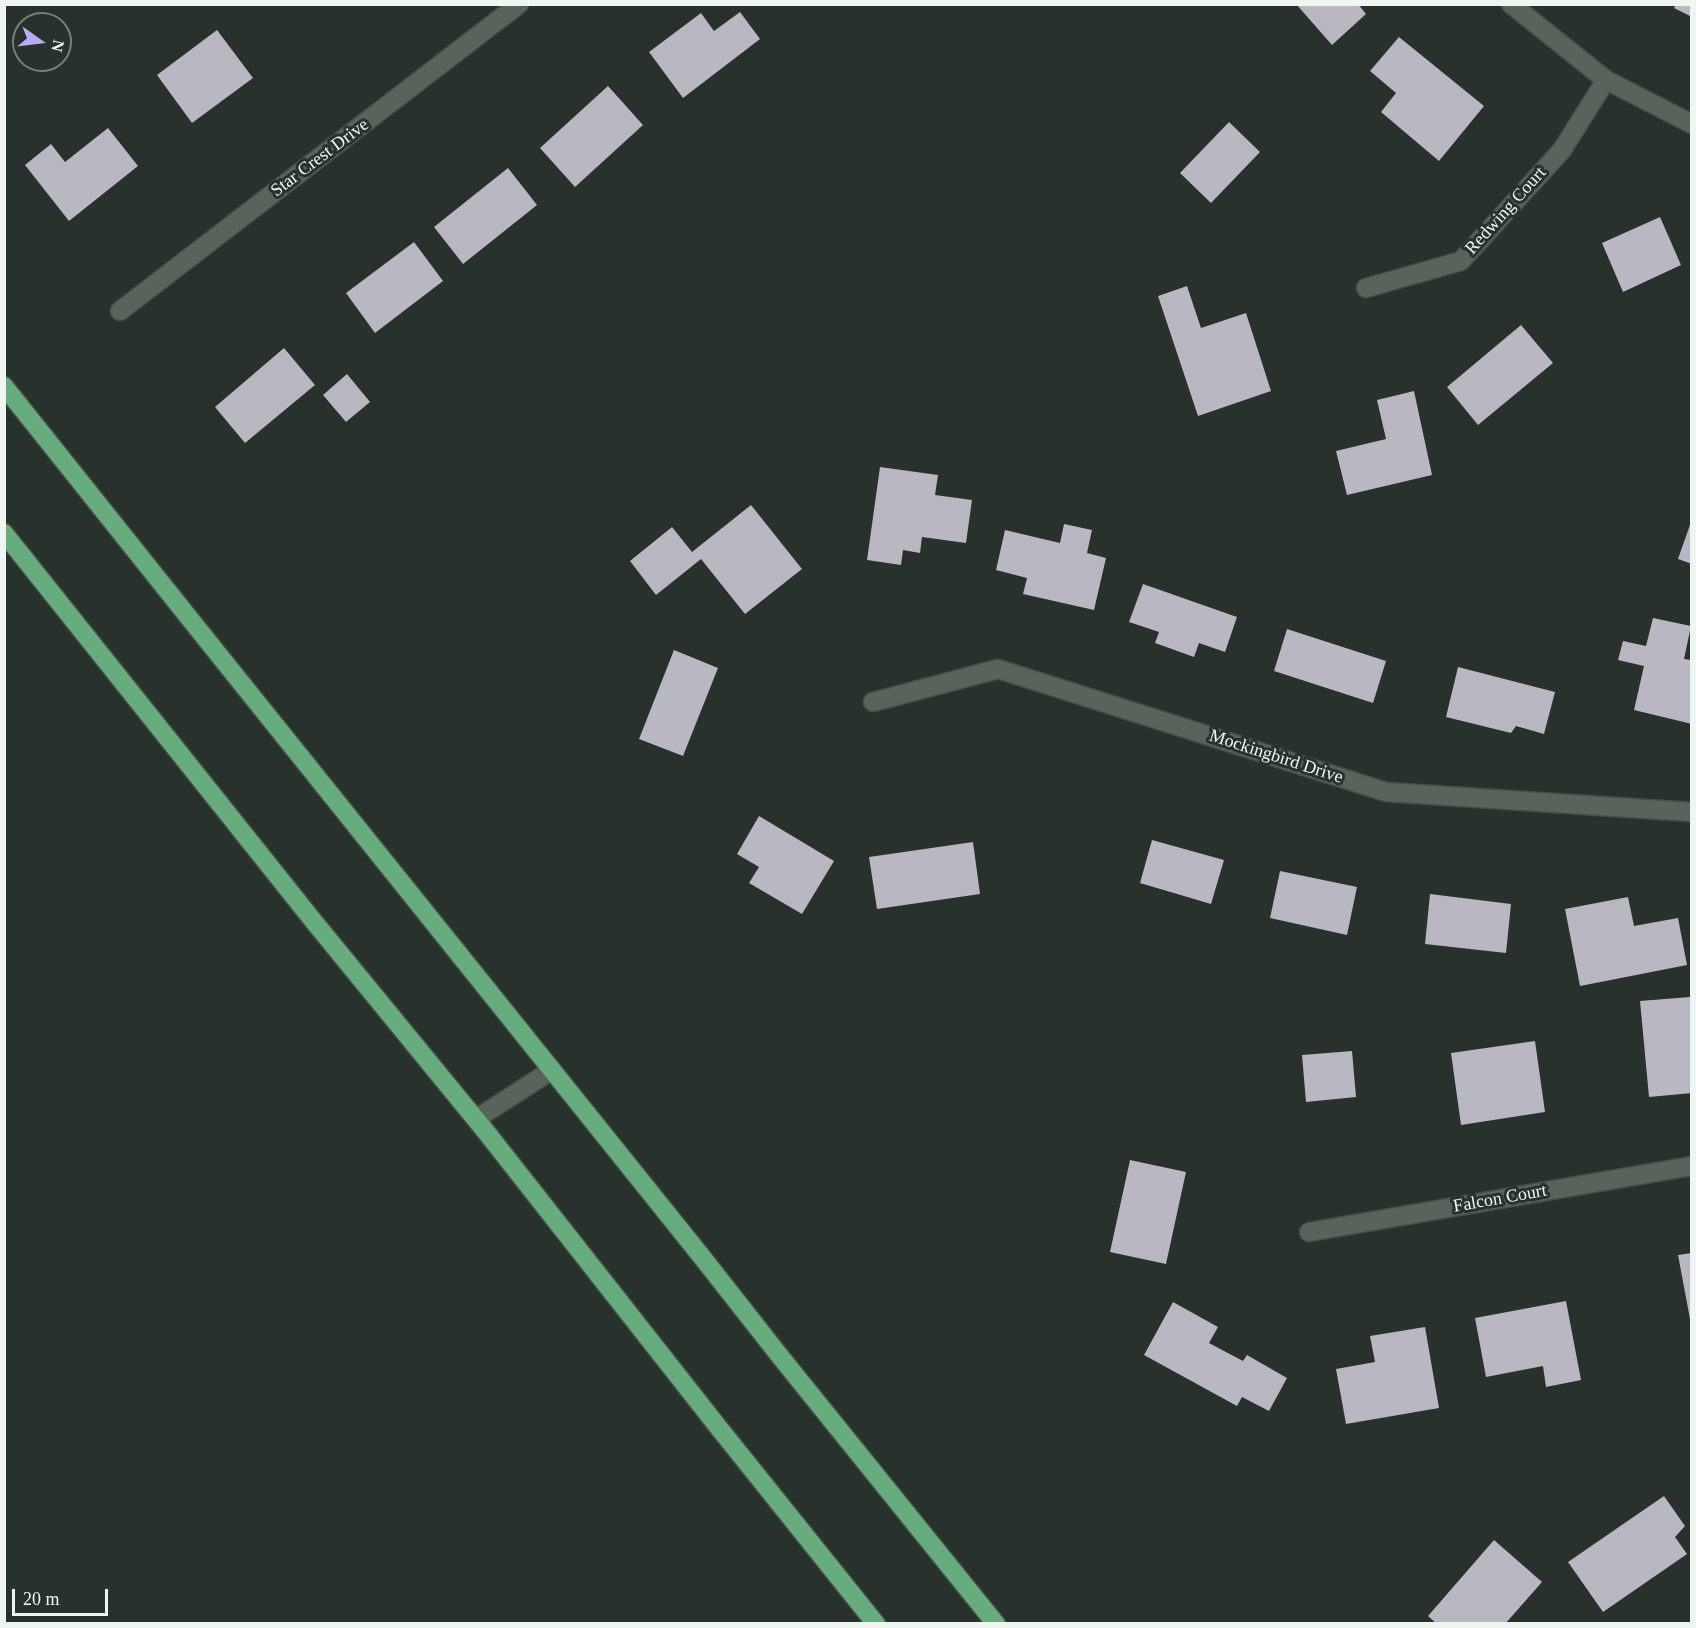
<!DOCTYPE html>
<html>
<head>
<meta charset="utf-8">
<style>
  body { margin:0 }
  #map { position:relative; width:1696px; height:1628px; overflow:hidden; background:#28312b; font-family:"Times New Roman",serif }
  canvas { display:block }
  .frame { position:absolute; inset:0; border:6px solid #eff5f1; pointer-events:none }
  .north { position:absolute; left:12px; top:12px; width:60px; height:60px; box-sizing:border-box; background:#28312b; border:2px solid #787f7a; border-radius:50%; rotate:104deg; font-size:16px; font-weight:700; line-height:24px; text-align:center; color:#eff5f1 }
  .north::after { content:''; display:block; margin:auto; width:21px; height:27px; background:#b8abf7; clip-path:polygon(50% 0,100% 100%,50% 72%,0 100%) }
  .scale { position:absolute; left:12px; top:1589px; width:96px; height:27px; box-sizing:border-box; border:3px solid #eff5f1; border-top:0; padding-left:8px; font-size:18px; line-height:21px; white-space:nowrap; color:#eff5f1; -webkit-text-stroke:4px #28312b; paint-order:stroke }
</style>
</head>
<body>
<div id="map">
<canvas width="1696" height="1628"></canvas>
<div class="frame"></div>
<div class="north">N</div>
<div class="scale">20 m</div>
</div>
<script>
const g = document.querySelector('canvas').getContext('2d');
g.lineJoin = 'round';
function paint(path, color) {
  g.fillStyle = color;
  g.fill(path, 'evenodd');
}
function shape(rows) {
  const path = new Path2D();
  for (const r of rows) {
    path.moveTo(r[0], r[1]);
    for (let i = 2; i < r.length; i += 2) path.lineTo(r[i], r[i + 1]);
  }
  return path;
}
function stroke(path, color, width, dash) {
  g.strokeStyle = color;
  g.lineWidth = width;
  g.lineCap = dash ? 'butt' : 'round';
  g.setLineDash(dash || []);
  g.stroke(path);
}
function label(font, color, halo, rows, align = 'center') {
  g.font = font + ' "Times New Roman",serif';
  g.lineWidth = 6;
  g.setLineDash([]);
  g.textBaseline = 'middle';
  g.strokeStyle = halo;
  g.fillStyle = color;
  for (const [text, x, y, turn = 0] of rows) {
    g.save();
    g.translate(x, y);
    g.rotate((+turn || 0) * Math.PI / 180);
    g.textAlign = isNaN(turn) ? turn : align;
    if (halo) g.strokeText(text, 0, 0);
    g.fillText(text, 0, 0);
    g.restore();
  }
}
paint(shape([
  [1296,4,1358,4,1366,14,1332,45],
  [1676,4,1692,4,1692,17,1674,8],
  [740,12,760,39,683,98,649,52,701,13,714,31],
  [217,30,253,78,192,123,157,75],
  [1399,37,1484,106,1439,161,1381,112,1396,93,1370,71],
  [608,86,643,125,575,187,540,148],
  [1229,122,1260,152,1211,203,1180,173],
  [108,128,138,166,69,221,25,165,51,144,65,162],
  [508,168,537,205,463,264,434,227],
  [1660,217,1681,265,1623,292,1602,243],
  [414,242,443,281,375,333,346,293],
  [1187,286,1201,328,1246,313,1271,391,1198,416,1158,296],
  [1521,325,1553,363,1478,425,1447,387],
  [284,348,315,385,245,443,215,407],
  [347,374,370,402,346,422,323,395],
  [1414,391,1432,475,1347,495,1336,451,1386,439,1377,400],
  [880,467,938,475,935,495,972,500,966,543,922,537,920,553,903,550,901,565,867,560],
  [751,505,802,569,745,614,701,559,656,595,630,561,672,527,692,552],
  [1691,522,1692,522,1692,564,1678,559],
  [1064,524,1092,530,1087,553,1106,558,1094,610,1023,594,1027,578,996,570,1005,530,1060,543],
  [1143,584,1237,617,1225,652,1199,643,1194,657,1155,643,1159,632,1129,622],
  [1653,618,1691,626,1684,659,1692,660,1692,724,1634,710,1644,666,1618,660,1623,641,1646,646],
  [1287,629,1386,661,1373,703,1274,671],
  [674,650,718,668,683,756,639,739],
  [1458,667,1555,692,1544,734,1516,726,1511,733,1446,717],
  [759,816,834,861,802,914,749,883,759,867,737,854],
  [1152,840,1224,860,1211,904,1140,883],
  [973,842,980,894,877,909,869,857],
  [1280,871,1357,887,1347,935,1270,918],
  [1430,894,1511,904,1506,953,1425,944],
  [1628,897,1634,926,1678,918,1687,965,1580,986,1565,909],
  [1690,997,1692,1016,1692,1093,1649,1097,1640,1001],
  [1535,1041,1545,1112,1461,1125,1451,1053],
  [1352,1051,1356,1097,1306,1102,1302,1055],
  [1130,1160,1186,1172,1166,1264,1110,1252],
  [1692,1253,1692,1319,1690,1319,1678,1255],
  [1566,1301,1581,1380,1546,1387,1543,1366,1486,1377,1475,1318],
  [1173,1302,1218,1327,1209,1343,1243,1361,1247,1355,1287,1378,1269,1411,1242,1397,1237,1406,1144,1355],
  [1425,1327,1439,1408,1346,1424,1336,1369,1375,1362,1370,1336],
  [1664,1496,1685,1526,1675,1537,1687,1554,1603,1612,1568,1562],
  [1494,1540,1542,1582,1505,1624,1437,1624,1428,1616]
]), '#b8b7c2');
const service = shape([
  [476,1119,552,1070]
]);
const minor = shape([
  [1511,4,1606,80,1692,124],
  [1366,288,1461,261,1562,150,1606,80],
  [120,311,519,4],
  [873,702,998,669,1386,792,1692,812],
  [1309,1232,1692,1166]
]);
const motorway = shape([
  [4,386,194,624,702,1257,779,1355,996,1624],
  [4,533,315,923,487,1133,715,1423,876,1624]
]);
stroke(service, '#464e48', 21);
stroke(minor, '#464e48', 21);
stroke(motorway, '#464e48', 21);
stroke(service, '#59625b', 18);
stroke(minor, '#59625b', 18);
stroke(motorway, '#66ac7c', 18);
label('18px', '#eff5f1', '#28312b', [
  ["Star Crest Drive",320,158,-37],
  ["Redwing Court",1506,211,-48],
  ["Mockingbird Drive",1276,757,18],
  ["Falcon Court",1500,1199,-10]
]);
</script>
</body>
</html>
